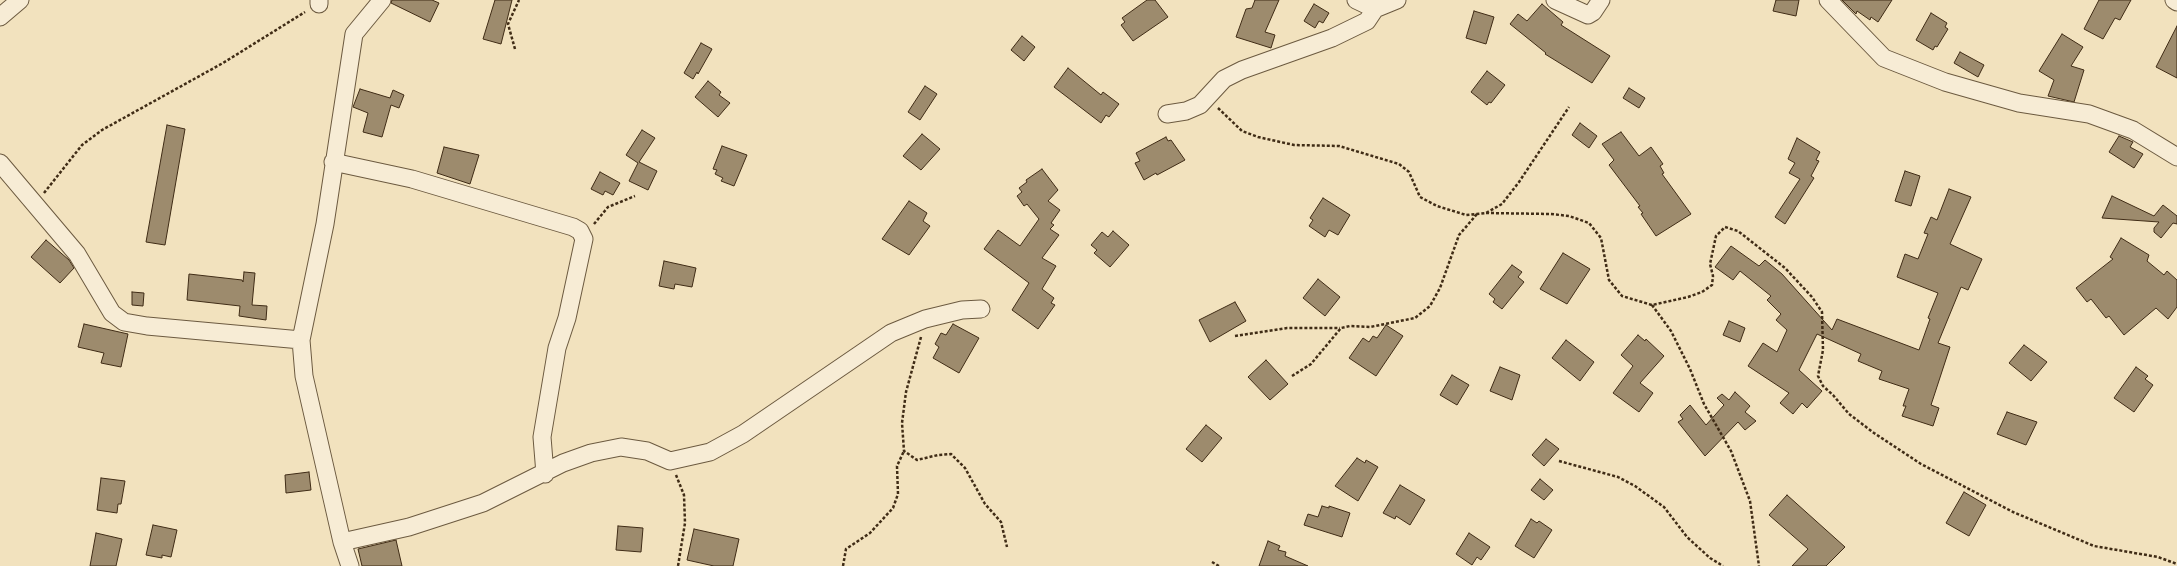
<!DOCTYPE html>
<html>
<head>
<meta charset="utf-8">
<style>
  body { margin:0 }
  canvas { display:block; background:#f2e2be }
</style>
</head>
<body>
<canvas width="2177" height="566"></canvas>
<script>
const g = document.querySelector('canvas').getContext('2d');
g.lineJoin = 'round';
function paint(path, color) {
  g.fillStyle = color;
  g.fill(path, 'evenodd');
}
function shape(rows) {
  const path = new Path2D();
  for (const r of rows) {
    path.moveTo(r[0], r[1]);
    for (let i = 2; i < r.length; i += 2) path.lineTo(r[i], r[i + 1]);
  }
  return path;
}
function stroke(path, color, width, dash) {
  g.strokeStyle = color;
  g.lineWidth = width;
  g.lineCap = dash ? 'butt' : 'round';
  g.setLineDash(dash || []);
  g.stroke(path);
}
const building = shape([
  [392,0,432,0,439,3,430,22,391,3,392,0],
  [495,0,512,0,501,44,483,39,495,0],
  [1147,0,1155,0,1168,17,1133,41,1121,25,1125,22,1122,18,1147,0],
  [1255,0,1279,0,1265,32,1275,35,1271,48,1236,37,1246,9,1252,8,1255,0],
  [1776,0,1799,0,1796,16,1773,11,1776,0],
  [1842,0,1892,0,1878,22,1871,17,1870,20,1857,11,1856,14,1842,0],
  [2099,0,2131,0,2120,20,2115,18,2103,39,2084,29,2099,0],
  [1314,4,1329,13,1323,23,1319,21,1315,28,1304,21,1314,4],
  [1542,4,1563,22,1561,25,1610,56,1592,83,1545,54,1546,53,1510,24,1518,14,1527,21,1542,4],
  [1474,11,1494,17,1486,44,1466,38,1474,11],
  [1931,13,1947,23,1945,27,1948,29,1937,47,1935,46,1933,50,1916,40,1931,13],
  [2177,26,2177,78,2156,67,2177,26],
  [2062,34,2083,47,2071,66,2084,70,2074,102,2048,96,2054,80,2039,71,2062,34],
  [1022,36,1035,47,1024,61,1011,50,1022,36],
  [701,43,712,49,711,51,698,74,697,72,693,79,684,73,701,43],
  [1960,52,1984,65,1978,77,1954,63,1960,52],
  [1068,68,1101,95,1103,92,1119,104,1109,117,1106,115,1101,123,1054,87,1068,68],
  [1487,71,1505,85,1491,103,1489,102,1487,105,1471,92,1487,71],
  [708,81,721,92,719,95,730,103,718,117,695,97,708,81],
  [925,86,937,94,920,120,908,112,925,86],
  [1629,88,1645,98,1639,108,1623,98,1629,88],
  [360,89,390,98,393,90,404,95,399,108,391,105,382,137,363,132,368,113,353,107,360,89],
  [1580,123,1597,136,1589,148,1572,135,1580,123],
  [167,125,185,129,165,245,146,242,167,125],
  [642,130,655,138,639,162,657,171,648,190,629,181,638,163,626,155,642,130],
  [1621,132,1639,156,1651,147,1663,164,1660,166,1664,173,1662,174,1691,214,1656,236,1641,214,1643,213,1638,207,1640,206,1609,165,1614,160,1602,144,1621,132],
  [922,134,940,149,921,170,903,156,922,134],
  [2119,136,2133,142,2130,147,2143,154,2134,168,2109,152,2119,136],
  [1166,137,1168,141,1171,140,1185,160,1157,175,1156,173,1144,180,1135,163,1140,161,1136,153,1166,137],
  [1797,138,1820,152,1816,160,1819,161,1811,176,1814,178,1785,224,1775,217,1800,179,1789,173,1795,163,1788,159,1797,138],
  [722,146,747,155,734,186,721,181,723,178,715,174,717,170,713,169,722,146],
  [444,147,479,155,470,184,437,173,444,147],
  [1042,169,1058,190,1048,201,1060,210,1051,223,1054,225,1050,229,1059,235,1042,258,1056,266,1042,289,1054,298,1051,303,1055,305,1038,329,1012,310,1029,283,984,249,998,230,1020,246,1039,219,1027,204,1024,206,1017,196,1022,192,1019,188,1027,182,1026,180,1042,169],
  [1905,171,1920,176,1911,206,1895,201,1905,171],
  [600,172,620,183,613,195,605,191,603,195,591,189,600,172],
  [1949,189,1971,197,1950,244,1982,259,1968,290,1961,287,1938,343,1950,347,1931,405,1939,408,1933,426,1902,416,1906,406,1903,406,1909,389,1879,379,1882,371,1858,361,1861,354,1817,334,1799,370,1822,391,1807,408,1802,403,1793,414,1780,403,1789,393,1748,366,1763,343,1777,352,1787,330,1776,320,1781,314,1767,300,1771,296,1740,271,1733,280,1715,267,1731,246,1759,266,1765,260,1782,274,1832,330,1837,319,1919,350,1930,319,1928,318,1938,293,1897,277,1905,254,1918,259,1928,234,1924,233,1931,217,1937,220,1949,189],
  [2112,196,2154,216,2163,205,2177,216,2177,224,2173,223,2161,238,2154,232,2154,228,2159,222,2102,218,2112,196],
  [1323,198,1350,215,1338,235,1329,230,1325,237,1309,226,1313,220,1310,218,1323,198],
  [909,201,927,213,923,221,930,226,909,255,882,239,909,201],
  [1113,231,1129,245,1110,267,1094,253,1097,250,1091,245,1102,232,1108,237,1113,231],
  [2121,238,2149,255,2147,261,2164,275,2167,271,2177,280,2177,307,2168,319,2156,308,2124,335,2109,316,2106,318,2091,299,2087,302,2076,288,2113,259,2110,257,2121,238],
  [46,240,69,260,74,268,60,283,31,257,46,240],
  [1563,253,1590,269,1567,304,1540,289,1563,253],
  [664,261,696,268,692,287,675,284,674,289,659,286,664,261],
  [1512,265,1522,272,1518,277,1524,282,1502,309,1493,302,1495,299,1489,294,1512,265],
  [244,272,255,273,252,305,267,306,266,320,239,316,240,306,187,300,189,274,242,280,243,282,244,272],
  [1318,279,1340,297,1325,316,1303,298,1318,279],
  [132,292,144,293,143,306,132,305,132,292],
  [1235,302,1246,321,1210,342,1199,320,1235,302],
  [1729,321,1745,328,1740,342,1723,335,1729,321],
  [84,324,128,334,121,367,101,363,104,353,78,347,84,324],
  [953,324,979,338,959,373,933,358,939,347,935,344,941,333,946,335,953,324],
  [1386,325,1403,336,1376,376,1349,358,1363,338,1369,342,1373,336,1377,338,1386,325],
  [1638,335,1645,341,1646,339,1664,356,1640,383,1653,393,1639,412,1613,393,1633,366,1621,355,1638,335],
  [1566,340,1594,362,1580,381,1552,358,1566,340],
  [2024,345,2047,362,2031,381,2009,363,2024,345],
  [1266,360,1288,384,1270,400,1248,377,1266,360],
  [1500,367,1520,375,1512,400,1490,391,1500,367],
  [2136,367,2148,376,2145,379,2153,385,2134,412,2114,398,2136,367],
  [1452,375,1469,385,1457,405,1440,395,1452,375],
  [1735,392,1750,406,1745,412,1756,421,1745,430,1738,422,1705,456,1678,422,1683,419,1680,415,1690,405,1706,425,1724,405,1717,398,1722,394,1729,400,1735,392],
  [2007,412,2037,422,2026,445,1997,434,2007,412],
  [1206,425,1222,438,1202,462,1186,449,1206,425],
  [1546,439,1559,449,1544,466,1532,455,1546,439],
  [1357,458,1365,463,1366,460,1378,467,1358,501,1335,486,1357,458],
  [309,472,311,490,286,493,285,475,309,472],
  [101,478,125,481,121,504,118,504,117,513,97,510,101,478],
  [1540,479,1553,490,1544,500,1531,490,1540,479],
  [1400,485,1425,500,1410,525,1396,516,1395,519,1383,513,1400,485],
  [1964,492,1986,505,1969,536,1946,523,1964,492],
  [1787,495,1845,547,1826,566,1792,566,1808,549,1769,515,1787,495],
  [1322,506,1329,508,1329,506,1350,513,1342,537,1304,525,1308,514,1318,517,1322,506],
  [1531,519,1537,523,1539,521,1552,530,1534,558,1515,546,1531,519],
  [153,525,177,530,171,557,162,555,162,558,146,555,153,525],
  [618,526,643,528,641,552,616,550,618,526],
  [694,529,739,539,733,566,714,566,687,560,694,529],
  [96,533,122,539,116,566,90,566,96,533],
  [1469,533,1490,547,1481,560,1477,557,1472,565,1456,554,1469,533],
  [396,540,402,566,362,566,358,549,396,540],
  [1268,541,1280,546,1278,550,1286,552,1285,556,1308,566,1259,566,1268,541]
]);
paint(building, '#9d8b6d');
stroke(building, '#402c16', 1);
const street = shape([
  [319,0,319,4],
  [1356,0,1375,9,1397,0],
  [1555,0,1588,15,1593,12,1601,0],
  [1828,0,1884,58,1945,82,2019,103,2089,114,2133,130,2177,157],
  [2174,0,2177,2],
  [0,17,20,0],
  [1167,114,1186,111,1200,105,1224,79,1242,70,1332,38,1367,21,1375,9],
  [333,162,412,179,573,227,580,231,584,239,567,318,557,348,542,437,545,474],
  [0,163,77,254,112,313,124,322,147,326,301,340],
  [342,542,409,527,483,503,563,463,591,453,621,447,647,451,670,461,710,452,743,434,891,333,925,319,962,310,981,309],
  [350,566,342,542,304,376,301,340,325,224,354,34,382,0]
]);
stroke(street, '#6c5a40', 19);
stroke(shape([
  [515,49,508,24,519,0],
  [1218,108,1242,131,1258,137,1294,145,1339,146,1399,164,1409,172,1420,197,1437,206,1466,215,1486,213,1502,204,1519,182,1569,107],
  [44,193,82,145,102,130,223,63,305,12],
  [1486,213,1551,214,1569,216,1589,223,1601,238,1609,280,1622,296,1652,305,1688,297,1702,292,1712,285,1713,276,1710,264,1716,236,1725,227,1738,231,1785,268,1812,297,1822,312,1823,350,1818,376,1823,386,1833,395,1849,414,1874,433,1921,464,2013,512,2094,546,2158,557,2177,564],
  [594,224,608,207,635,196],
  [1652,305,1671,331,1690,369,1704,404,1731,451,1750,501,1759,566],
  [1235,336,1287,328,1340,328],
  [921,337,906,392,902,423,904,451,917,460,938,455,951,454,965,468,985,504,1001,522,1007,547],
  [1292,376,1311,364,1341,328,1350,326,1370,327,1415,318,1430,306,1440,288,1459,235,1477,214],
  [1559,461,1618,477,1635,486,1664,507,1687,537,1710,558,1723,566],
  [676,475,684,495,685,523,678,566],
  [1212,562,1219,566],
  [843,566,846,549,870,533,893,508,898,494,897,466,904,451]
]), '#402c16', 2.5, [3, 2]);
stroke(street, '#f7ecd5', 17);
</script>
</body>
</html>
